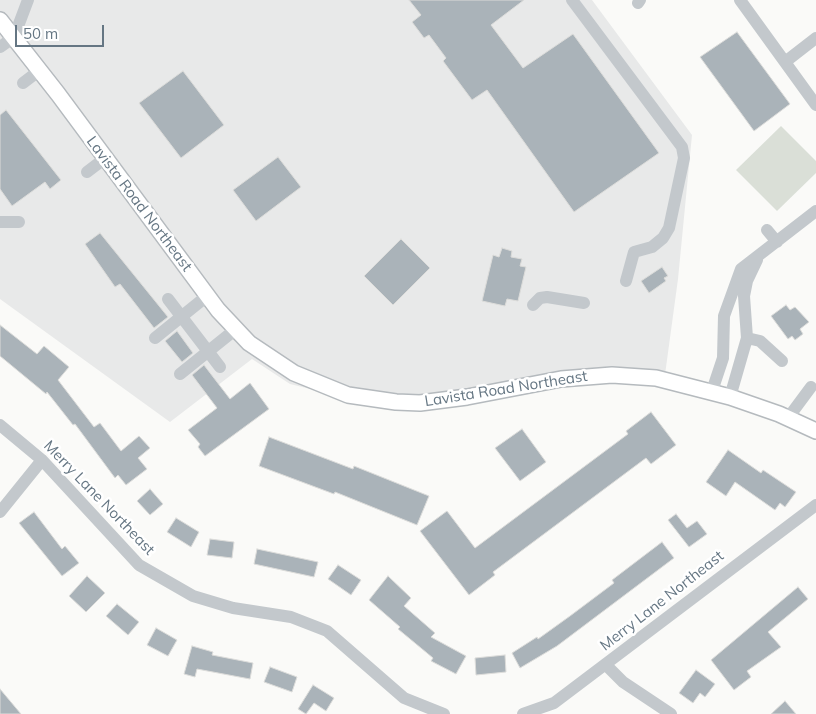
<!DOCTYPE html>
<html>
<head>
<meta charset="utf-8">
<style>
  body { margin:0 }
  #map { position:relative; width:816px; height:714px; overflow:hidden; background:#fafaf8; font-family:Mulish,sans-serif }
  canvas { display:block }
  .scale { position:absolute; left:15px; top:25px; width:89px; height:22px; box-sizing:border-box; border:2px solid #657683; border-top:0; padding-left:6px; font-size:15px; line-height:18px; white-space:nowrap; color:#657683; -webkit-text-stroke:4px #fff; paint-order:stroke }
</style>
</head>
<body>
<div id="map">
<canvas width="816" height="714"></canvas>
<div class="scale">50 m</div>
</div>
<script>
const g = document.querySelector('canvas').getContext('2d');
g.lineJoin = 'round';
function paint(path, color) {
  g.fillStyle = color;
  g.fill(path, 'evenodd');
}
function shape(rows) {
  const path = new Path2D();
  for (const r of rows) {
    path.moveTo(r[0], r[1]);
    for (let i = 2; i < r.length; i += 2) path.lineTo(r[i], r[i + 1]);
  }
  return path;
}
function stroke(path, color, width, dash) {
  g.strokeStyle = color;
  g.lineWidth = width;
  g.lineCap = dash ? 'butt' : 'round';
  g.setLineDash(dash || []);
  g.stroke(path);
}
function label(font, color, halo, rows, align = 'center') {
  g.font = font + ' Mulish,sans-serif';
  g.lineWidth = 5;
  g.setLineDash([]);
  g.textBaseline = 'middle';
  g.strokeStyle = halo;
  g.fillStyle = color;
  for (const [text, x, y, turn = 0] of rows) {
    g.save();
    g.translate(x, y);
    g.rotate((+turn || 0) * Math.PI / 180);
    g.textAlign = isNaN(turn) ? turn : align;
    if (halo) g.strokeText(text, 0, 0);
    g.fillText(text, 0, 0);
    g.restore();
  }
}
paint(shape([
  [0,0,592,0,692,135,678,279,664,382,563,377,426,408,343,397,290,384,252,359,170,422,0,299]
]), '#e8e9e9');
paint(shape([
  [781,126,816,161,816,173,777,211,736,170]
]), '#dadfd7');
const building = shape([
  [409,0,524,0,491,25,523,68,573,34,659,153,574,212,487,90,472,100,443,61,446,58,429,35,424,38,412,22,421,15,409,0],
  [737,32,790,104,754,131,700,57,737,32],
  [183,71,224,125,181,158,139,103,183,71],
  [6,110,61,180,50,189,45,182,12,206,0,189,0,115,6,110],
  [278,157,301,187,256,221,233,190,278,157],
  [100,233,168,317,154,328,120,284,115,287,85,244,100,233],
  [401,239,430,268,393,305,364,276,401,239],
  [502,248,512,251,511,257,522,259,520,266,526,267,518,301,507,299,505,306,482,301,493,255,499,257,502,248],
  [662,267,668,276,664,278,666,281,649,293,641,281,662,267],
  [786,305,790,310,795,307,809,322,800,329,803,334,795,340,792,336,788,339,771,316,786,305],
  [0,325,37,354,44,346,69,367,58,380,94,427,100,423,121,451,139,436,150,448,138,458,147,469,126,485,118,475,115,478,75,424,73,425,47,392,46,394,0,356,0,325],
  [177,331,193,353,182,362,165,341,177,331],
  [204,365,230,399,250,383,269,409,205,456,198,447,200,444,188,430,217,408,192,375,204,365],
  [651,412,676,445,651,464,646,458,493,572,495,575,469,595,420,531,447,511,475,548,628,434,626,431,651,412],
  [522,429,546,462,520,481,495,448,522,429],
  [269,437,353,469,354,466,429,496,417,525,335,492,334,494,259,466,269,437],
  [728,450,761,473,763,470,796,492,785,507,780,503,775,510,735,482,726,496,706,482,728,450],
  [150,489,163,504,150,515,137,501,150,489],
  [34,512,62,549,65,546,79,563,62,576,19,523,34,512],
  [676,514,687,528,697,521,707,534,689,547,668,520,676,514],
  [176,518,199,532,191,547,167,532,176,518],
  [210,539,234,542,232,558,207,555,210,539],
  [662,542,674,558,557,646,520,668,512,653,537,637,538,639,570,616,614,583,612,580,662,542],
  [257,549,318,562,314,577,254,564,257,549],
  [338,565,361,580,351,595,328,579,338,565],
  [87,576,105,593,86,612,69,596,87,576],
  [388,576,411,598,404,606,435,633,431,637,466,656,456,674,431,661,433,658,398,629,400,627,369,600,388,576],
  [798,587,808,599,768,632,781,647,747,671,751,677,734,690,711,660,798,587],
  [117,604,139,622,128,635,106,616,117,604],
  [156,628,177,640,168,656,147,645,156,628],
  [192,646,213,652,212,655,253,663,250,679,197,669,195,677,184,674,192,646],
  [505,655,506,672,476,675,475,658,505,655],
  [270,667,297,677,292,692,264,682,270,667],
  [696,670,715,684,705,697,700,693,693,703,679,693,696,670],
  [313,685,334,698,326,711,314,703,306,714,298,709,313,685],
  [0,689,21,714,0,714,0,689],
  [785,701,796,714,771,714,785,701]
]);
paint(building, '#aab3b9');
stroke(building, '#dcdcda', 1);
const major = shape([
  [0,20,58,94,218,310,249,343,294,373,348,395,396,402,420,403,467,397,561,379,612,375,656,378,730,397,779,414,816,431]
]);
stroke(major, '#b5babe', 18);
stroke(shape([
  [572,0,682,147,684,158,669,228,663,238,652,247,634,252,626,281],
  [740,0,816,105],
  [638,3,640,0],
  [0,47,14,37,28,0],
  [785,62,816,38],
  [23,83,40,70],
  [87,172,104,159],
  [0,222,19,222],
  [767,230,777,242],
  [168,299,220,367],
  [533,305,540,298,547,297,584,303],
  [155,338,207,296],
  [747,338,760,341,782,361],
  [180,374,236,329],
  [712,391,723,358,724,316,741,269,816,211],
  [730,397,747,338,744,296,747,281,757,260],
  [788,418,811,387],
  [0,425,42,460,139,565,193,596,233,608,291,617,327,631,404,698,444,714],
  [0,512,42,460],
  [606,665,623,682,671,714],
  [523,714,554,703,816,505]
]), '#c3c8cc', 12);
stroke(major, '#fff', 15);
label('15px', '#657683', '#fff', [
  ["Lavista Road Northeast",139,204,53],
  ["Lavista Road Northeast",506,389,-9],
  ["Merry Lane Northeast",99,498,46],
  ["Merry Lane Northeast",662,601,-38]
]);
</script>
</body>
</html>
